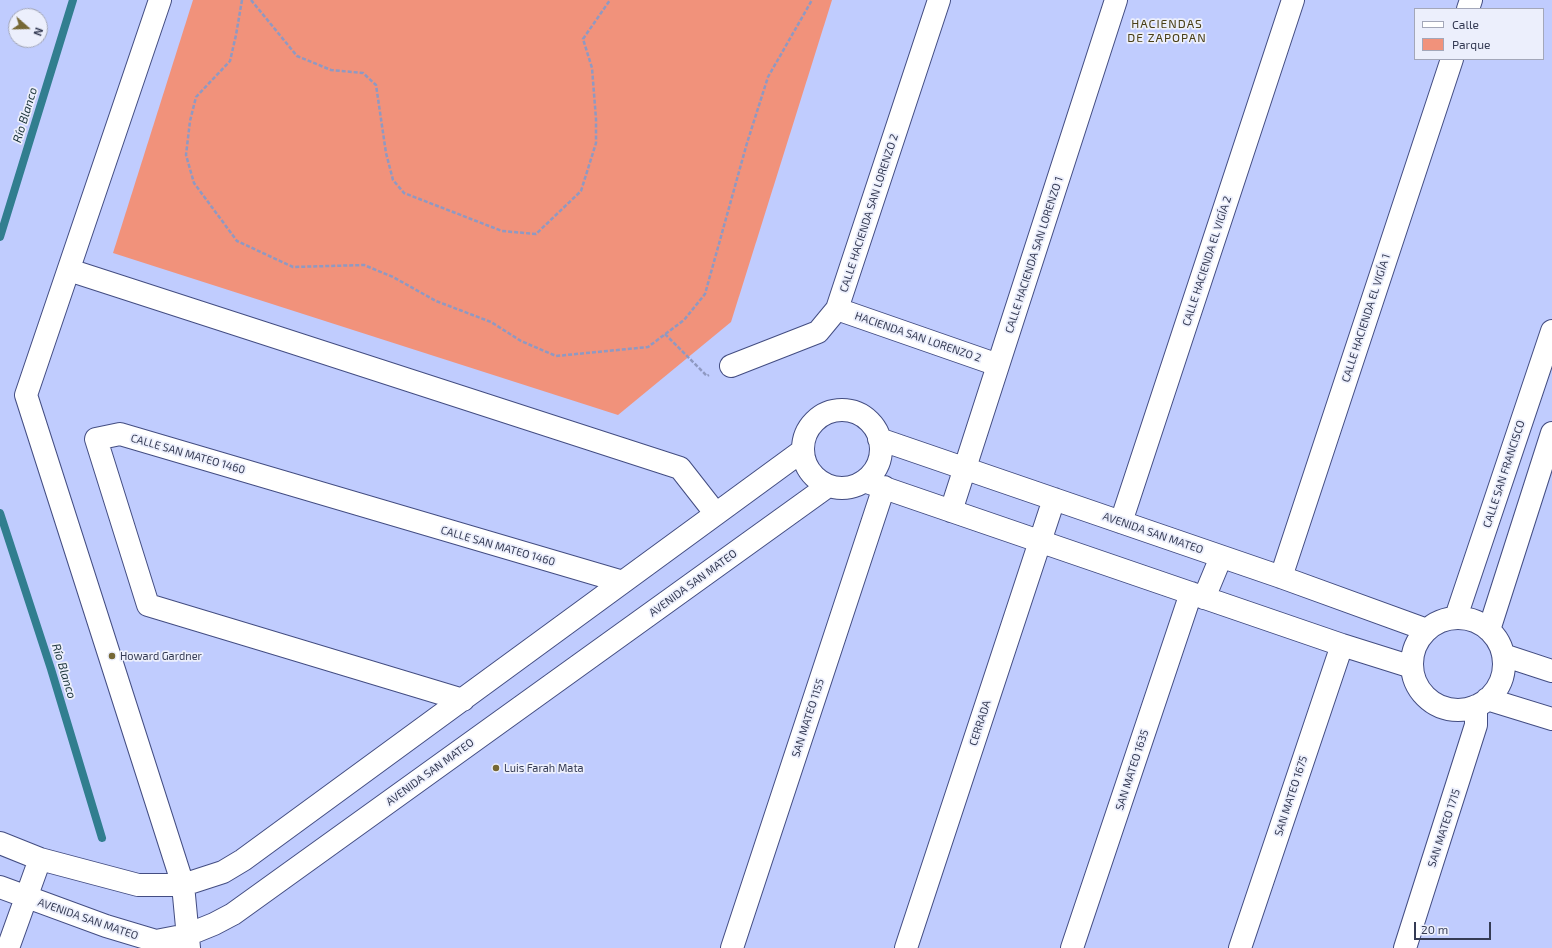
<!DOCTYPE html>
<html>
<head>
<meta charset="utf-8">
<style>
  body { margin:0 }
  #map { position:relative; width:1552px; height:948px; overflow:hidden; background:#c0ccfe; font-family:"Exo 2",sans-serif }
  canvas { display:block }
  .legend { position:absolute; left:1414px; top:8px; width:130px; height:52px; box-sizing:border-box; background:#eceffc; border:1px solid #a3a7b9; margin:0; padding:5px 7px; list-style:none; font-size:12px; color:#353b54 }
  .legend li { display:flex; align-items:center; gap:8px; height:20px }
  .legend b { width:20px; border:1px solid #a3a7b9 }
  .north { position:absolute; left:8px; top:8px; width:40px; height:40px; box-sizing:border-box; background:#eceffc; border:1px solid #a3a7b9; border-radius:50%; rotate:110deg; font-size:11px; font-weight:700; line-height:16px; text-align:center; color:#353b54 }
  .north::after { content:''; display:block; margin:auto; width:14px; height:18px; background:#766835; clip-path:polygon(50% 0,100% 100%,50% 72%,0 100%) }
  .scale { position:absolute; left:1414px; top:922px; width:77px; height:18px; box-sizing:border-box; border:2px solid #353b54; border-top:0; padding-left:5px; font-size:12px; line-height:14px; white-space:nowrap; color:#353b54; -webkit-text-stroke:3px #eceffc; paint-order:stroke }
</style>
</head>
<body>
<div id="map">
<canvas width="1552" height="948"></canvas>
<ul class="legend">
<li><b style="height:5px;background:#fff"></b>Calle</li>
<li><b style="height:11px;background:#f1927b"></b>Parque</li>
</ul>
<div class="north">N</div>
<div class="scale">20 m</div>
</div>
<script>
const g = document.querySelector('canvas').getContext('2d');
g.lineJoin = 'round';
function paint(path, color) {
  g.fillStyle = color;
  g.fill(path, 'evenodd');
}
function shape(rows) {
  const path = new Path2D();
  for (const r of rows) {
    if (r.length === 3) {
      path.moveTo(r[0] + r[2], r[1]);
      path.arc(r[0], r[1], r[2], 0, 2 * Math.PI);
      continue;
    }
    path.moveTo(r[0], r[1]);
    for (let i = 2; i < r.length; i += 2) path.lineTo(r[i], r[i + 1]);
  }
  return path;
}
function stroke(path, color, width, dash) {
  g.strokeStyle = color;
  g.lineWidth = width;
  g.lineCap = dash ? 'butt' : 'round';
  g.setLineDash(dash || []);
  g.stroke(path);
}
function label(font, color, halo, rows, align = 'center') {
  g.font = font + ' "Exo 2",sans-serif';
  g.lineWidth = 3.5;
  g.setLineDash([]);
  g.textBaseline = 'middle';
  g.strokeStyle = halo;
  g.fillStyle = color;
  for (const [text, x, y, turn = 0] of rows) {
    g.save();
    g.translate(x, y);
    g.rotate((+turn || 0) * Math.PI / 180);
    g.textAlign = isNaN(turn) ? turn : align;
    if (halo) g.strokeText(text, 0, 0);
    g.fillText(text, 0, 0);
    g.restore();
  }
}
paint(shape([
  [193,0,832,0,731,322,618,415,113,253]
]), '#f1927b');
stroke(shape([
  [0,237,73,0],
  [0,513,51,669,102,838]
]), '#317e8f', 8);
const minor = shape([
  [160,0,26,395,183,885,189,948],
  [1468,9,1471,0],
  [69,270,680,468,716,514],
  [837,309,998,365],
  [731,366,818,332,837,309,939,0],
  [842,449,39],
  [879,439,1281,577,1427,630],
  [864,481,1342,645,1412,667],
  [951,511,1116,0],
  [1121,522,1293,0],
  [1281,577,1452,59],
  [1204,598,1221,557],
  [1456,617,1552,331],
  [1458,664,46],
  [1489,630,1552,433],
  [1503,655,1552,671],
  [1487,699,1552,719],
  [463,700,148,605,96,439,120,434,623,582],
  [0,843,40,859,138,885,183,885,223,872,243,860,802,451],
  [0,887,106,926,156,941,187,935,214,924,233,914,828,486],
  [8,948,40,859],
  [732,948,884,487],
  [906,948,1054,499],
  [1072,948,1191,593],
  [1240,948,1342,645],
  [1405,948,1476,725,1476,706]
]);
stroke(minor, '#434d82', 24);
stroke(shape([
  [242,0,236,35,230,61,196,97,190,121,186,155,194,183,237,241,293,267,364,265,393,277,436,301,491,322,521,341,556,356,648,347,684,320,705,294,747,143,768,77,812,0],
  [251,0,297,56,331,70,363,73,376,85,386,153,393,180,404,193,502,231,536,234,581,191,596,143,596,119,592,68,583,39,610,0],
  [665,334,707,376,709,375]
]), '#8f99c2', 2.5, [4, 2]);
stroke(minor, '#fff', 22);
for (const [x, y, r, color] of [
  [112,656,4,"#766835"],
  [496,768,4,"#766835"]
]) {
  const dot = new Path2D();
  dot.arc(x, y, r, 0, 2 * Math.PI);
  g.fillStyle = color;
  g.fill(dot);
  stroke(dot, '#eceffc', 1.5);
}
label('11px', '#353b54', '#eceffc', [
  ["CALLE HACIENDA SAN LORENZO 2",869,213,-72],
  ["CALLE HACIENDA SAN LORENZO 1",1034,255,-72],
  ["CALLE HACIENDA EL VIGÍA 2",1207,261,-72],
  ["CALLE HACIENDA EL VIGÍA 1",1366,318,-72],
  ["HACIENDA SAN LORENZO 2",918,337,19],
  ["CALLE SAN MATEO 1460",188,454,16],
  ["CALLE SAN FRANCISCO",1504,474,-72],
  ["AVENIDA SAN MATEO",1153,533,19],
  ["CALLE SAN MATEO 1460",498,546,16],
  ["AVENIDA SAN MATEO",693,583,-36],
  ["SAN MATEO 1155",808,718,-72],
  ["CERRADA",980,723,-72],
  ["SAN MATEO 1635",1132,770,-72],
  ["AVENIDA SAN MATEO",430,772,-36],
  ["SAN MATEO 1675",1291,796,-72],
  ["SAN MATEO 1715",1444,828,-72],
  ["AVENIDA SAN MATEO",88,919,19]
]);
label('11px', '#353b54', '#eceffc', [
  ["Howard Gardner",120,656],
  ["Luis Farah Mata",504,768]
], 'left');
g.letterSpacing = '1px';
label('12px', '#493f16', '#eceffc', [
  ["HACIENDAS",1167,24],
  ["DE ZAPOPAN",1167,38]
]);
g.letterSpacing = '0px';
label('italic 12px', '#1b343a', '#eceffc', [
  ["Río Blanco",25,115,-73],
  ["Río Blanco",64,671,73]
]);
</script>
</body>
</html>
